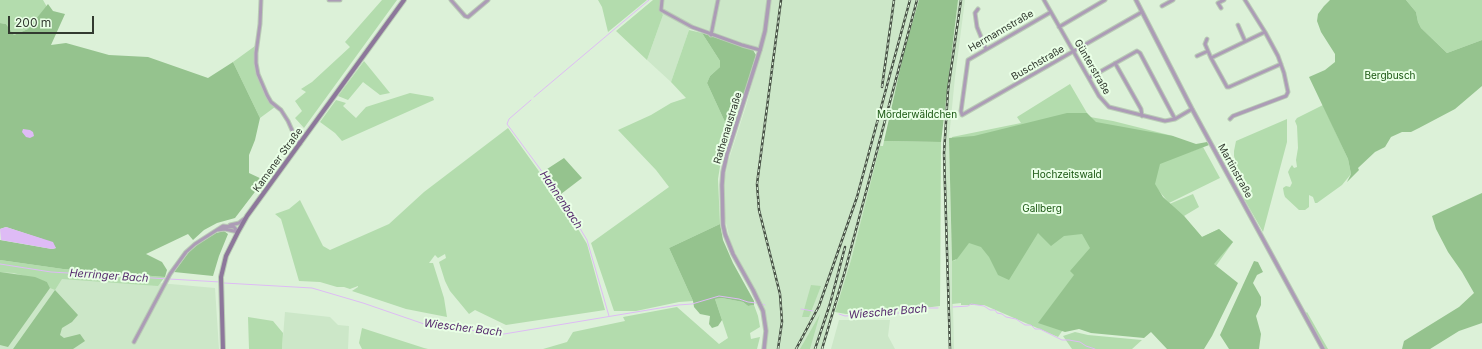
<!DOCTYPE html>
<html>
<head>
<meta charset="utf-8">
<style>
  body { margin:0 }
  #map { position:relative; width:1482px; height:349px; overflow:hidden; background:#dcf1d8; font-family:Inter,sans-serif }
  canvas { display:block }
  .scale { position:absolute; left:8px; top:16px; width:86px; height:18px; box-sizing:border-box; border:2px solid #323a30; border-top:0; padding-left:5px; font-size:12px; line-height:14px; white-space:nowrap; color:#323a30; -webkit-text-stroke:3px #e9ffe6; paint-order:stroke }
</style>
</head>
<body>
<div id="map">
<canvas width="1482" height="349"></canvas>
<div class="scale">200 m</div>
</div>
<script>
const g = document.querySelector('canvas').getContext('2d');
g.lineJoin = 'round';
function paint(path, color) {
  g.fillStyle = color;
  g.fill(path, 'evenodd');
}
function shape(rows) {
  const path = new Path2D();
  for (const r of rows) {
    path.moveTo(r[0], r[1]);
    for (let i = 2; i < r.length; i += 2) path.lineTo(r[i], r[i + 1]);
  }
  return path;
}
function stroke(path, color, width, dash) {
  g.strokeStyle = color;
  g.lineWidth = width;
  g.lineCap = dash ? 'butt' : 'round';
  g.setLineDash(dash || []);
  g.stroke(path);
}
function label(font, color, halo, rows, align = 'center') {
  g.font = font + ' Inter,sans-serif';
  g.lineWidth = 4;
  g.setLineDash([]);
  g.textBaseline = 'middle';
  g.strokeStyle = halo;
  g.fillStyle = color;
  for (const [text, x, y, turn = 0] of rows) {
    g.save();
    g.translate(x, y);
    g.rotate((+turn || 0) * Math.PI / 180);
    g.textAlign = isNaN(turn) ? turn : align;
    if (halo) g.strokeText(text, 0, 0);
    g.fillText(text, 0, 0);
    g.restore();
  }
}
paint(shape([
  [663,0,919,0,851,260,823,349,766,349,768,330,765,311,731,244,725,219,723,187,728,162,746,106,762,48,707,33,692,25,689,30,671,82,647,60,663,15,662,9],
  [958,0,965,0,955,77,949,138,954,349,949,349,943,178,944,137],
  [0,261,148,282,215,288,219,349,0,349],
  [285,312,330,317,338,325,349,326,348,349,282,349],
  [839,320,890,320,888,336,895,349,831,349]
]), '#cce7c8');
paint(shape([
  [0,0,43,0,47,7,28,29,14,35,6,24,0,23],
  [382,0,397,0,304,128,295,118,302,111,295,101,306,92,301,89,312,82,350,47,345,42],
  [598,0,647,0,608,32,602,7],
  [653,0,661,0,659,8,663,15,647,60,616,31],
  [1406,0,1482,0,1482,40,1447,53,1421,28,1418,22,1416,12],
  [689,30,702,33,720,61,720,67,710,76,707,83,730,133,721,160,718,179,720,224,669,248,693,301,679,302,636,311,614,311,591,243,669,187,656,170,618,130,651,115,671,103,686,98,671,82],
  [255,46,254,63,257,73,265,95,271,104,275,107,260,118,233,62],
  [364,61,390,93,380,95,363,82,348,100,338,96],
  [1070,84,1087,113,1067,113,1113,121,1173,136,1184,154,1203,147,1220,178,1169,203,1145,174,1167,205,1193,194,1199,207,1184,216,1202,237,1219,229,1233,242,1216,266,1180,312,1090,291,1058,337,984,305,961,305,961,303,952,304,952,261,956,260,952,137,1021,123,1017,117],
  [410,93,433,97,434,100,342,141,335,133,320,122,336,100,346,103,343,106,356,118,366,107],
  [1323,105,1348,159,1351,174,1342,185,1317,203,1315,203,1313,197,1309,195,1309,207,1305,210,1299,210,1285,197,1284,194,1283,188,1286,186,1290,187,1292,183,1288,172,1290,168,1292,165,1294,168,1297,167,1296,160,1298,148,1297,126,1295,121,1297,118],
  [1287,119,1287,142,1263,232,1243,197,1250,192,1237,167,1234,156,1234,151,1236,141],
  [508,128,568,212,587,244,605,310,506,325,475,310,469,314,450,291,445,281,439,262,446,258,445,254,438,258,435,255,429,263,433,263,444,298,447,317,406,309,352,291,358,287,358,286,350,289,344,287,337,287,320,282,299,281,281,219,275,214,289,209,300,200,323,246,330,250,389,224,424,192],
  [884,141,941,142,940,306,899,311,846,314,835,312,851,260,880,146,883,146],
  [0,260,63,269,165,277,158,286,62,279,55,290,50,288,47,282,14,273,0,272],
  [811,285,821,286,809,317,802,317],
  [722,298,743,302,748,306,754,305,758,316,760,327,750,333,751,339,760,337,757,349,543,349,567,342,573,332,625,321,623,317,677,307,719,344,728,338,715,299],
  [1307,312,1328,349,1325,349,1305,314],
  [820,314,810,349,800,349,811,330],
  [248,317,273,321,283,333,282,349,249,349],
  [362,328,424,348,428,349,362,349,359,343],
  [1075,332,1088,335,1142,340,1132,349,1072,349,1063,336]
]), '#b3dcad');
paint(shape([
  [919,0,958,0,941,142,884,141,904,52],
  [1330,0,1406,0,1416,12,1418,22,1421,28,1447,53,1482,40,1482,86,1455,109,1419,128,1411,132,1402,132,1391,137,1385,147,1375,152,1358,168,1359,170,1347,182,1351,174,1348,159,1309,77,1325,70,1335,62,1335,54,1321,32,1317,21,1318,14,1324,6],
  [48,4,53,11,65,14,51,45,66,43,109,55,148,57,208,78,233,62,260,118,255,140,249,155,249,173,264,180,235,218,217,223,204,230,193,240,188,234,146,254,162,262,167,270,165,277,63,269,0,260,0,240,52,249,56,248,42,239,6,227,0,229,0,23,6,24,14,35,28,29],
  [702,33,753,50,756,55,733,130,730,133,707,83,710,76,720,67,720,61],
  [1067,113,1087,113,1096,122,1173,136,1196,144,1207,142,1209,145,1160,164,1155,184,1163,197,1184,216,1202,237,1219,229,1233,242,1214,264,1238,283,1212,336,1204,349,1167,349,1151,332,1144,338,1091,333,1079,329,1065,332,1038,323,1074,275,1070,271,1090,248,1082,234,1064,236,1051,246,1038,233,1009,280,998,275,989,257,981,247,969,243,957,259,952,261,949,138,974,136],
  [564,158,582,178,561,194,544,171],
  [1482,193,1482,323,1459,331,1430,349,1402,349,1404,341,1459,307,1474,293,1462,272,1448,252,1436,229,1432,216],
  [720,224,723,240,733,263,754,301,754,305,748,306,743,302,722,298,715,299,722,320,718,326,712,328,709,324,710,316,700,314,694,307,693,301,669,248],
  [224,231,228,234,219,256,213,276,174,272,189,252,198,244,216,233],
  [1254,261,1258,262,1263,272,1257,275,1253,283,1261,297,1261,305,1256,316,1261,334,1259,349,1229,349,1220,335],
  [0,272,35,277,47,282,50,288,8,347,0,345],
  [55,290,78,315,72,322,62,328,60,335,64,338,80,334,85,341,73,349,13,349]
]), '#95c38e');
paint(shape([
  [23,129,30,130,33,132,34,136,30,138,26,137,22,132],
  [6,227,53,242,56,248,52,249,1,240,0,229]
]), '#debbf5');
stroke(shape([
  [534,97,649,0],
  [531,100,509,119,507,124,563,200,587,240,609,316],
  [0,264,51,272,220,282],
  [224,283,312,288,363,303,427,325,504,334,678,305,692,304,719,296,739,299,748,302,756,303],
  [762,304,765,305],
  [953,307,968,306,971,304,984,306,990,310,995,310,997,313,1002,314,1006,317,1016,319,1025,325,1031,325,1035,329,1040,329,1062,340,1069,340,1080,342,1086,346,1095,349],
  [801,309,813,311],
  [839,314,845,316,899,313,928,308,938,308]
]), '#debbf5', 1);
const minor = shape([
  [261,0,260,24,256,53,256,63,258,74,267,95,271,102,281,110,288,121,296,139,300,144],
  [329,0,340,0],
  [451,0,465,16,468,17,488,0],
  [662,0,661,10,692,27,742,45,760,50],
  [1044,0,1099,96,1109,107,1165,121,1175,119,1192,109],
  [1162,6,1173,0],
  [1221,8,1218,3,1224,0],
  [978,9,975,13,977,27,986,49],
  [1051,12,968,60,961,111,962,115,1142,12],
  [1238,25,1245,41],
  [1059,27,1105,0],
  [1265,32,1211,58,1227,87,1229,87,1281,64],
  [711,35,718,0],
  [1207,39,1205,44,1211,58],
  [1197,56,1208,51],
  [1115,63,1141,109,1142,116],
  [1089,78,1137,51,1140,53,1175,119],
  [1230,119,1233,116,1286,96,1288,92,1284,73,1278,56,1265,32,1245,0],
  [230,225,239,223,244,219],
  [217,230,225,229,238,232],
  [134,342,170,274,186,252,195,244,223,226,234,227,238,232]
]);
const tertiary = shape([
  [1136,0,1192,109,1323,349],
  [764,349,766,331,763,311,753,290,733,254,725,234,723,225,722,185,723,172,727,154,760,50,765,31,769,0]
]);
const secondary = shape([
  [223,349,221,277,226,256,238,232,247,216,404,0]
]);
stroke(minor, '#baccb6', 5);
stroke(tertiary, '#baccb6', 5.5);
stroke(secondary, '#baccb6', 6);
stroke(minor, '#ac9cb6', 3);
stroke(tertiary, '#ac9cb6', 3.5);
stroke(secondary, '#8d779b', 4);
const rail = shape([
  [882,87,894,0],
  [778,349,782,322,780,294,759,210,757,184,781,0],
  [796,349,819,306,857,197,910,0],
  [815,349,830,304,845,247],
  [822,349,845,271,917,0],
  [950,349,944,153,948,90,961,0]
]);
stroke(rail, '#485246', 2.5);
stroke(rail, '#e9ffe6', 1, [3]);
label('10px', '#323a30', '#e9ffe6', [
  ["Hermannstraße",1001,31,-30],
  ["Buschstraße",1038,63,-30],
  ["Günterstraße",1092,67,60],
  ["Rathenaustraße",728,128,-73],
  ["Kamener Straße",278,160,-54],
  ["Martinstraße",1235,171,61]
]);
label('10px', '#17550f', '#e9ffe6', [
  ["Bergbusch",1390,76],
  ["Mörderwäldchen",917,115],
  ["Hochzeitswald",1067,175],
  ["Gallberg",1042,209]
]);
label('italic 11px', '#562a6e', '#e9ffe6', [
  ["Hahnenbach",561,200,56],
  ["Herringer Bach",109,276,4],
  ["Wiescher Bach",888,312,-5],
  ["Wiescher Bach",463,328,7]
]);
</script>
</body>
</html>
